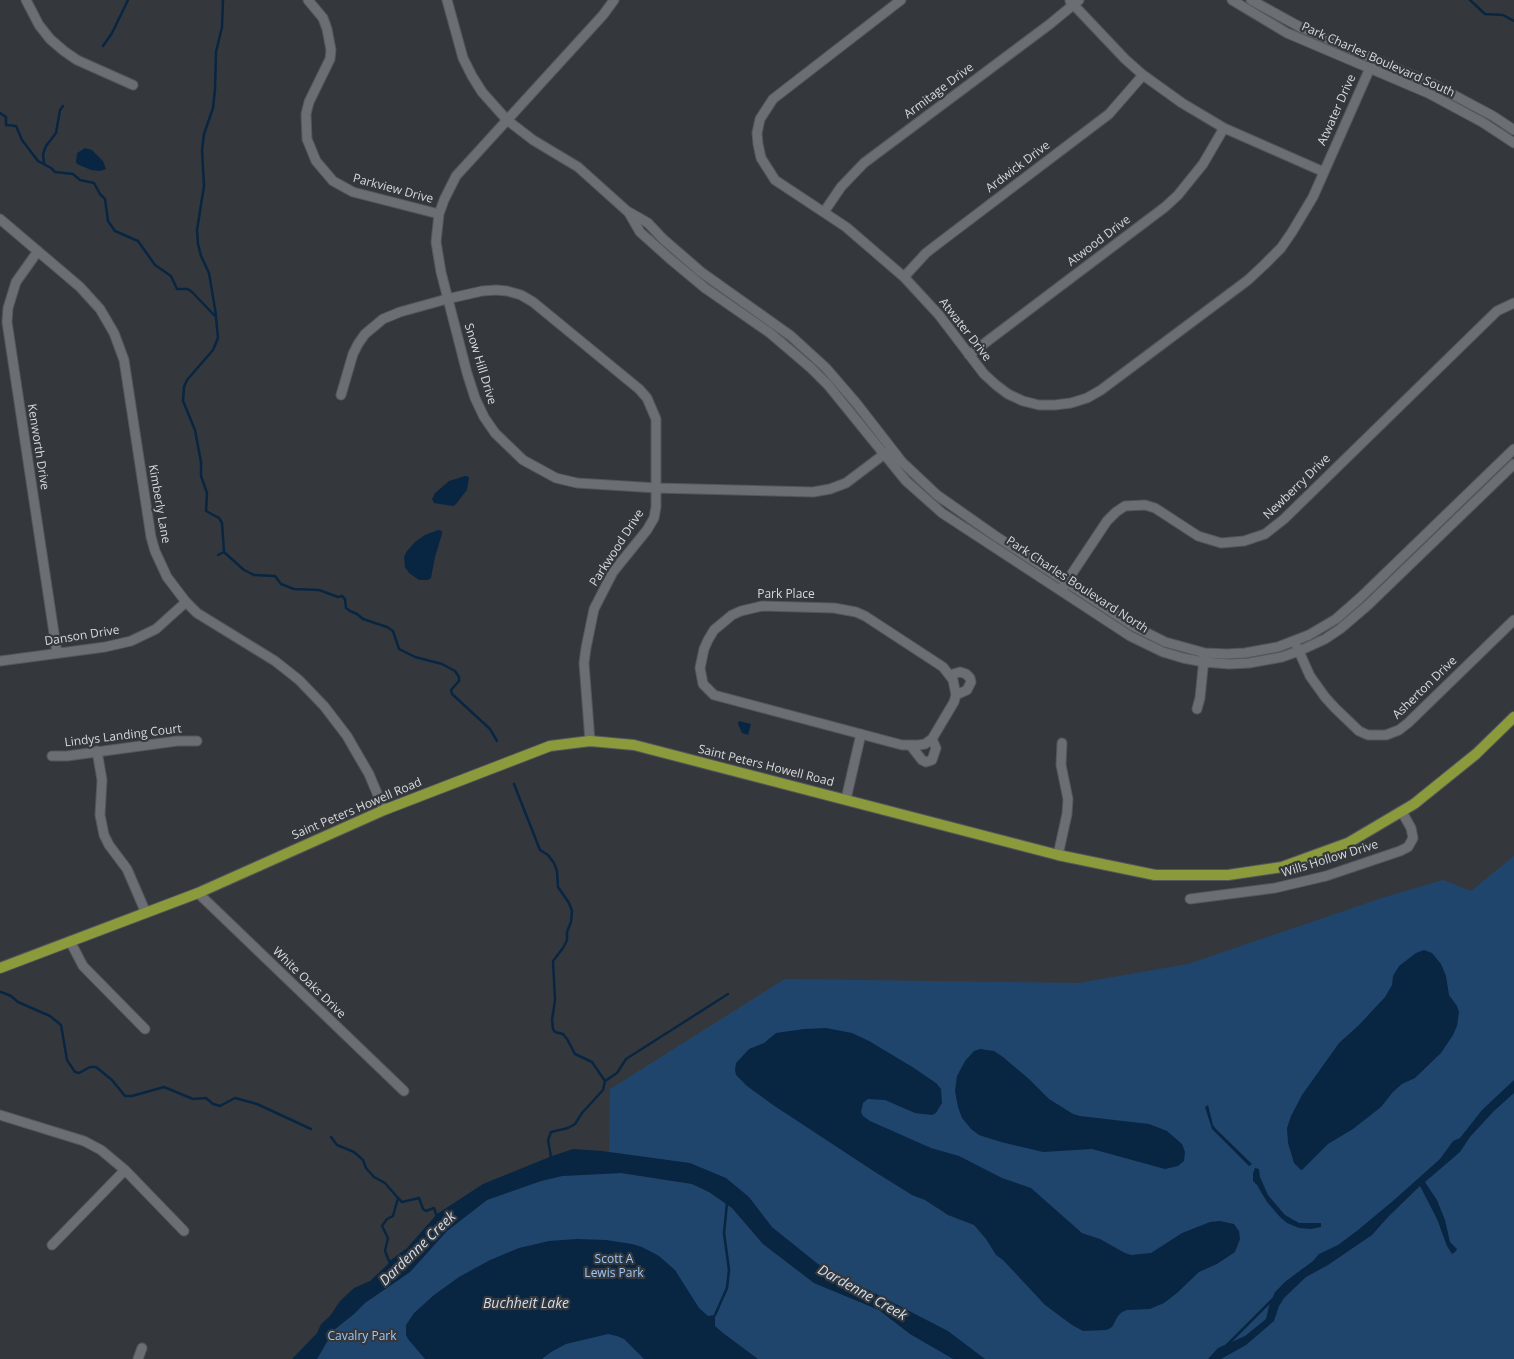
<!DOCTYPE html>
<html>
<head>
<meta charset="utf-8">
<style>
  body { margin:0 }
  canvas { display:block; background:#34383c }
</style>
</head>
<body>
<canvas width="1514" height="1359"></canvas>
<script>
const g = document.querySelector('canvas').getContext('2d');
g.lineJoin = 'round';
function paint(path, color) {
  g.fillStyle = color;
  g.fill(path, 'evenodd');
}
function shape(rows) {
  const path = new Path2D();
  for (const r of rows) {
    path.moveTo(r[0], r[1]);
    for (let i = 2; i < r.length; i += 2) path.lineTo(r[i], r[i + 1]);
  }
  return path;
}
function stroke(path, color, width, dash) {
  g.strokeStyle = color;
  g.lineWidth = width;
  g.lineCap = dash ? 'butt' : 'round';
  g.setLineDash(dash || []);
  g.stroke(path);
}
function label(font, color, halo, rows, align = 'center') {
  g.font = font + ' "Open Sans",sans-serif';
  g.lineWidth = 4.5;
  g.setLineDash([]);
  g.textBaseline = 'middle';
  g.strokeStyle = halo;
  g.fillStyle = color;
  for (const [text, x, y, turn = 0] of rows) {
    g.save();
    g.translate(x, y);
    g.rotate((+turn || 0) * Math.PI / 180);
    g.textAlign = isNaN(turn) ? turn : align;
    if (halo) g.strokeText(text, 0, 0);
    g.fillText(text, 0, 0);
    g.restore();
  }
}
paint(shape([
  [1514,856,1514,1359,317,1359,334,1330,354,1314,365,1303,410,1272,447,1231,487,1200,541,1181,562,1176,621,1173,692,1184,709,1192,732,1208,763,1244,814,1283,879,1310,910,1334,940,1350,791,1252,708,1183,609,1158,610,1089,785,979,1079,983,1188,964,1385,897,1443,880,1471,891]
]), '#20456d');
paint(shape([
  [85,148,92,150,103,161,106,169,100,171,91,170,77,164,76,162,77,153],
  [465,476,467,476,469,478,467,490,456,504,453,506,434,503,432,499,435,493,449,481],
  [438,530,442,531,442,534,435,557,431,578,428,580,419,580,409,573,405,567,404,557,407,551,415,542,425,535],
  [739,721,751,724,748,735,742,733,738,724],
  [1424,950,1432,953,1441,964,1446,976,1449,995,1457,1006,1459,1012,1457,1026,1453,1035,1441,1053,1415,1078,1402,1084,1393,1092,1381,1107,1353,1129,1328,1144,1302,1170,1300,1169,1294,1163,1288,1143,1287,1128,1291,1116,1302,1095,1339,1043,1359,1025,1385,997,1392,985,1393,976,1399,966,1416,953],
  [826,1028,852,1033,869,1041,914,1068,936,1083,941,1089,942,1103,936,1113,932,1115,915,1113,885,1100,868,1099,863,1103,861,1112,863,1116,870,1121,931,1148,959,1156,1002,1178,1031,1188,1082,1233,1100,1239,1125,1253,1131,1255,1151,1253,1182,1233,1210,1222,1220,1221,1234,1224,1239,1231,1240,1239,1235,1252,1217,1264,1199,1272,1177,1293,1164,1303,1150,1309,1127,1310,1122,1312,1118,1316,1112,1327,1107,1330,1083,1331,1072,1325,1045,1305,1003,1260,996,1255,986,1239,974,1225,948,1215,925,1200,912,1195,875,1172,773,1105,747,1086,736,1075,735,1070,736,1063,749,1049,764,1043,776,1033,804,1029],
  [980,1049,994,1051,1003,1057,1029,1079,1049,1099,1073,1114,1080,1116,1149,1124,1167,1131,1182,1144,1185,1152,1184,1161,1178,1166,1165,1169,1092,1149,1043,1152,1001,1142,979,1135,971,1129,962,1118,958,1107,955,1091,957,1076,965,1061,974,1051],
  [1514,1080,1514,1093,1494,1111,1470,1137,1460,1152,1425,1182,1437,1200,1445,1220,1450,1242,1457,1249,1455,1252,1452,1254,1447,1246,1437,1219,1420,1186,1389,1216,1372,1235,1328,1265,1306,1277,1284,1298,1279,1306,1274,1321,1246,1345,1221,1359,1208,1359,1218,1348,1245,1336,1266,1319,1269,1306,1275,1292,1286,1281,1313,1261,1319,1254,1338,1245,1358,1230,1394,1200,1440,1159,1453,1141,1460,1138,1482,1110],
  [1208,1105,1213,1125,1216,1129,1252,1164,1249,1166,1212,1129,1205,1107],
  [573,1149,602,1151,690,1163,726,1178,749,1197,772,1227,818,1264,948,1331,985,1359,953,1359,910,1334,879,1310,814,1283,763,1244,732,1208,709,1192,692,1184,621,1173,562,1176,541,1181,487,1200,447,1231,410,1272,365,1303,354,1314,334,1330,317,1359,292,1359,317,1333,321,1324,330,1316,340,1301,354,1288,370,1281,388,1264,389,1259,391,1260,407,1248,437,1214,483,1184,552,1156],
  [1255,1168,1259,1169,1260,1177,1268,1195,1285,1215,1299,1223,1321,1223,1321,1227,1311,1229,1299,1228,1287,1223,1280,1217,1267,1202,1257,1185,1253,1181,1253,1173],
  [577,1239,606,1240,632,1244,642,1247,659,1256,675,1270,699,1308,708,1316,715,1315,715,1326,723,1333,758,1359,644,1359,624,1339,617,1336,608,1334,566,1344,551,1352,542,1359,425,1359,408,1339,406,1335,406,1325,414,1313,434,1295,459,1277,490,1260,519,1248,549,1241]
]), '#082542');
stroke(shape([
  [1470,0,1485,14,1503,15,1514,21],
  [103,46,112,33,128,0],
  [0,113,6,117,6,125,16,126,22,140,38,161,51,168,55,172,73,174,80,180,94,183,100,194,105,199,108,221,115,231,138,241,155,265,171,276,177,289,188,289,192,292,216,317,218,338,213,350,187,380,184,387,183,401,195,430,201,462,201,476,207,493,206,511,219,518,222,523,224,552,244,570,254,575,275,576,281,584,294,589,319,590,338,597,342,596,345,599,346,608,350,611,357,614,363,619,387,627,393,631,399,649,415,657,442,664,455,671,459,677,459,681,451,690,452,694,490,729,497,741],
  [44,163,43,154,46,146,56,133,60,110,63,106],
  [216,315,209,273,201,256,198,244,197,230,204,186,202,150,204,134,213,108,215,89,216,52,222,27,223,0],
  [218,555,224,552],
  [514,784,540,850,548,855,554,863,557,871,558,887,569,903,572,911,571,922,567,932,567,940,563,948,553,961,555,1000,552,1020,553,1029,555,1032,563,1034,567,1039,575,1054,592,1062,605,1081,603,1090,582,1113,575,1124,568,1128,551,1132,548,1140,551,1157],
  [1,992,11,996,18,1002,50,1016,61,1025,67,1060,75,1072,79,1073,90,1067,96,1067,112,1080,125,1096,132,1096,164,1087,193,1099,206,1098,213,1104,220,1106,235,1098,257,1104,311,1129],
  [605,1081,617,1073,626,1059,728,994],
  [331,1137,337,1145,354,1152,363,1160,366,1168,374,1177,385,1183,398,1198,393,1216,387,1219,382,1226,388,1238,385,1251,389,1261],
  [398,1198,402,1202,419,1198,423,1209,426,1211,434,1208,437,1217],
  [715,1315,727,1288,729,1270,724,1233,727,1203],
  [1227,1345,1273,1299]
]), '#082542', 2.5);
const minor = shape([
  [26,0,39,25,50,39,64,51,77,60,133,85],
  [308,0,323,18,327,29,331,50,330,59,309,102,306,114,307,139,316,161,333,181,353,192,439,214],
  [447,0,463,58,472,76,482,92,507,120,533,140,578,167,627,211,648,223,663,239,701,272,791,336,826,368,857,404,902,462,937,495,994,535,1133,626,1165,642,1205,653,1227,654,1245,653,1278,647,1309,635,1336,619,1360,598,1514,449],
  [614,0,603,15,456,176,444,200,439,214,436,242,441,272,467,373,475,398,484,417,495,433,523,460,556,478,577,483,657,488,813,492,830,489,846,483,887,452],
  [901,0,773,99,760,119,757,133,758,144,761,158,775,180,846,227,904,277,939,315,984,374,996,385,1008,394,1023,401,1039,405,1055,405,1071,403,1087,398,1101,390,1248,280,1264,265,1281,248,1292,232,1313,197,1374,59],
  [1232,0,1287,33,1428,93,1482,122,1514,143],
  [1251,0,1300,27,1435,85,1493,116,1514,130],
  [1070,1,1125,59,1143,75,1182,103,1224,128,1324,172],
  [824,212,841,187,864,163,1050,24,1079,0],
  [629,213,640,232,669,258,705,288,770,333,811,368,828,385,906,481,942,513,1130,636,1163,652,1183,658,1204,662,1229,664,1249,663,1282,657,1299,651,1325,639,1340,629,1368,605,1514,464],
  [0,219,80,287,100,309,114,333,124,360,151,537,155,551,167,577,186,602,197,613,275,661,299,680,324,706,347,736,355,750,369,774,384,810],
  [38,251,16,282,8,308,7,322,57,653],
  [904,277,926,253,939,243,1109,114,1143,75],
  [969,355,1165,207,1178,195,1203,164,1224,128],
  [341,395,353,354,358,344,365,334,383,319,400,312,447,299,482,291,496,290,507,291,521,295,533,302,639,389,647,398,656,419,656,507,654,518,647,530,613,572,594,609,586,648,584,663,590,741],
  [1063,587,1107,521,1116,512,1125,506,1145,505,1155,508,1198,536,1221,543,1244,541,1265,534,1284,519,1497,311,1514,303],
  [762,606,834,608,856,612,865,616,943,667,953,680,956,695,954,702,932,739,925,744,919,745,902,745,714,695,703,684,700,668,704,649,708,640,714,630,732,615,741,611,762,606],
  [1297,647,1310,676,1325,697,1335,708,1359,731,1368,735,1386,735,1399,730,1408,723,1514,620],
  [0,661,105,647,131,641,156,629,186,602],
  [950,675,960,672,966,674,970,678,971,682,967,690,956,695],
  [1197,709,1200,698,1204,658],
  [911,746,922,760,926,762,932,760,936,748,932,739],
  [97,751,102,780,100,815,104,835,109,845,127,869,146,913],
  [52,756,67,756,177,741,197,741],
  [846,799,861,734],
  [1058,855,1067,814,1068,799,1061,765,1062,743],
  [198,893,404,1091],
  [1190,899,1275,888,1326,876,1400,851,1408,847,1413,838,1411,828,1402,812],
  [70,941,83,966,145,1029],
  [0,1115,84,1141,101,1150,125,1170,184,1231],
  [52,1245,125,1170],
  [138,1359,142,1348]
]);
const major = shape([
  [0,968,198,893,384,810,550,746,590,741,634,745,1058,855,1155,875,1228,875,1282,867,1348,843,1414,804,1476,754,1514,717]
]);
stroke(minor, '#53575b', 11);
stroke(major, '#53575b', 12);
stroke(minor, '#6b6f74', 9);
stroke(major, '#8b9a3b', 10);
label('12px', '#d7dadd', '#34383c', [
  ["Park Charles Boulevard South",1378,60,24],
  ["Armitage Drive",939,91,-37],
  ["Atwater Drive",1337,110,-66],
  ["Ardwick Drive",1018,167,-37],
  ["Parkview Drive",393,189,15],
  ["Atwood Drive",1099,241,-37],
  ["Atwater Drive",965,330,52],
  ["Snow Hill Drive",480,364,73],
  ["Kenworth Drive",38,447,81],
  ["Newberry Drive",1297,487,-44],
  ["Kimberly Lane",159,504,80],
  ["Parkwood Drive",617,548,-57],
  ["Park Charles Boulevard North",1077,585,33],
  ["Park Place",786,595],
  ["Danson Drive",82,636,-9],
  ["Asherton Drive",1425,688,-44],
  ["Lindys Landing Court",123,736,-7],
  ["Saint Peters Howell Road",766,766,14],
  ["Saint Peters Howell Road",357,809,-23],
  ["Wills Hollow Drive",1330,859,-17],
  ["White Oaks Drive",309,983,44]
]);
label('12px', '#9ec8f9', '#34383c', [
  ["Scott A",614,1260],
  ["Lewis Park",614,1274],
  ["Cavalry Park",362,1337]
]);
label('italic 14px', '#d0deee', '#34383c', [
  ["Dardenne Creek",418,1249,-44],
  ["Dardenne Creek",862,1293,29],
  ["Buchheit Lake",526,1304]
]);
</script>
</body>
</html>
